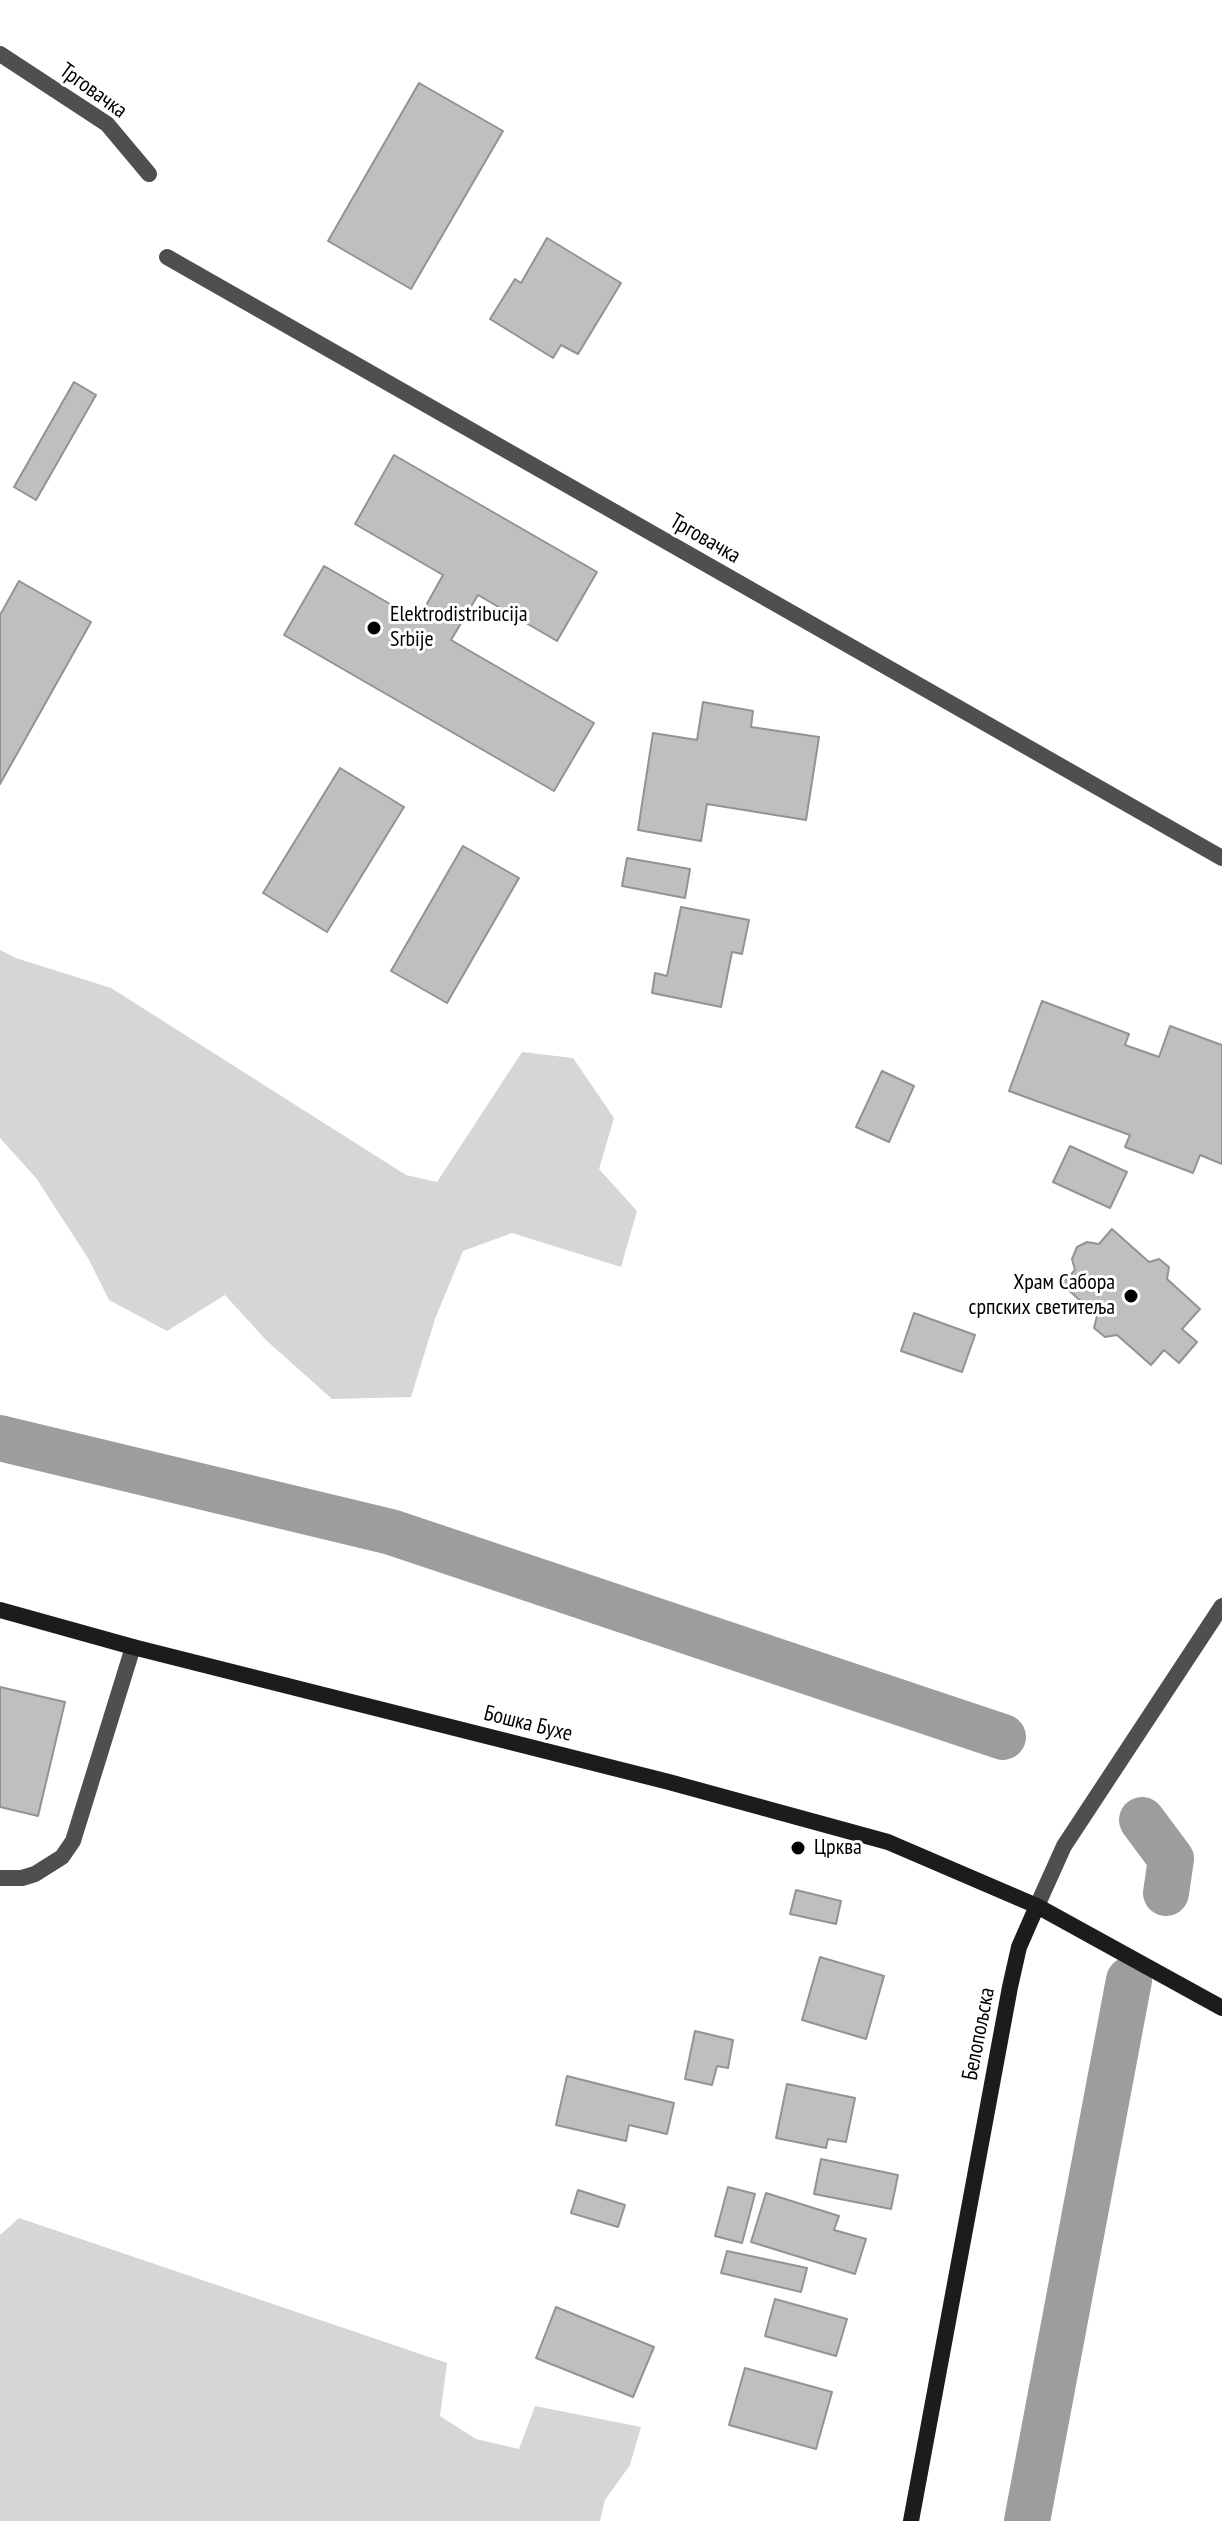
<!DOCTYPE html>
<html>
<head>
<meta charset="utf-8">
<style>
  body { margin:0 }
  canvas { display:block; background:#fff }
</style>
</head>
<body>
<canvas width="1222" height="2521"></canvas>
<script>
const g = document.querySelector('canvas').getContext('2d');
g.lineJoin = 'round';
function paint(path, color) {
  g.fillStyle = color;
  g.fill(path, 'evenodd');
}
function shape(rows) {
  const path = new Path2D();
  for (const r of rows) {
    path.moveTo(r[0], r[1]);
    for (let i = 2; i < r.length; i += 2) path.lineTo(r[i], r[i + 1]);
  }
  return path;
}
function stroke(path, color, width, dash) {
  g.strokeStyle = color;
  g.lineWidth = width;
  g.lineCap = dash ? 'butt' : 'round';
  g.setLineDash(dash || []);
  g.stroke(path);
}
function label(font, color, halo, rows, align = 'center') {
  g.font = font + ' "PT Sans Narrow",sans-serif';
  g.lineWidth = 6;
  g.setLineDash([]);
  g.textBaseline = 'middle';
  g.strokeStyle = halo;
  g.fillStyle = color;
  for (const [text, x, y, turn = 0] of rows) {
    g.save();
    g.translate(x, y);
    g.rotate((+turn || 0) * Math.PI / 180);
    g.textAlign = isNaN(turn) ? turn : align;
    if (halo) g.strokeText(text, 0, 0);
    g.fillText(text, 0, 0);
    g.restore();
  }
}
paint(shape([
  [0,950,16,958,111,988,406,1175,437,1182,522,1052,573,1058,614,1118,599,1169,637,1211,621,1267,512,1233,463,1251,435,1319,411,1397,332,1399,267,1341,225,1295,167,1331,109,1300,88,1258,36,1178,0,1138],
  [19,2218,447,2363,440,2416,476,2439,519,2449,535,2406,641,2427,630,2465,605,2500,600,2521,0,2521,0,2235]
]), '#d6d6d6');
stroke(shape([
  [0,1438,391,1532,1003,1737],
  [1142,1820,1171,1859,1166,1893],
  [1027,2521,1129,1980]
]), '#9d9d9d', 46);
const building = shape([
  [419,83,503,131,411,289,328,241,419,83],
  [547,238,621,283,578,354,561,345,553,358,490,319,515,279,521,283,547,238],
  [74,382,96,395,36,500,14,487,74,382],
  [394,455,597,572,557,641,478,595,451,640,594,723,554,791,284,635,324,566,418,620,443,575,355,524,394,455],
  [19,581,91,622,0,784,0,615,19,581],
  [703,702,753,711,751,727,819,737,806,820,707,804,701,841,638,830,653,733,697,740,703,702],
  [340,768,404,807,327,932,263,893,340,768],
  [463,846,519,878,447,1003,391,971,463,846],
  [627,858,690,869,685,898,622,886,627,858],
  [681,907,749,920,742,954,732,952,721,1007,652,993,655,973,667,976,681,907],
  [1042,1001,1129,1034,1125,1045,1159,1057,1170,1026,1222,1045,1222,1164,1200,1155,1193,1173,1125,1147,1130,1135,1009,1091,1042,1001],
  [882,1071,914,1086,889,1142,856,1127,882,1071],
  [1070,1146,1127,1172,1110,1208,1053,1182,1070,1146],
  [1112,1229,1149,1262,1159,1259,1169,1267,1167,1279,1200,1309,1182,1329,1197,1342,1179,1363,1164,1350,1151,1365,1117,1335,1105,1337,1094,1328,1097,1316,1062,1284,1075,1270,1072,1259,1077,1247,1087,1242,1099,1244,1112,1229],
  [914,1313,975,1335,962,1372,901,1351,914,1313],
  [0,1687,65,1702,38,1816,0,1807,0,1687],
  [796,1890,841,1901,836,1924,790,1914,796,1890],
  [820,1957,884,1976,866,2039,802,2020,820,1957],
  [695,2031,733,2040,728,2068,717,2066,712,2085,685,2079,695,2031],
  [567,2076,674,2103,667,2134,629,2125,626,2141,556,2125,567,2076],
  [787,2084,855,2098,846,2142,828,2139,826,2148,776,2138,787,2084],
  [821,2159,898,2175,891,2209,814,2194,821,2159],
  [728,2187,755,2194,742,2243,715,2236,728,2187],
  [578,2190,625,2205,618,2227,571,2213,578,2190],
  [766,2193,839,2216,834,2230,866,2239,855,2274,751,2242,766,2193],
  [727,2251,807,2268,801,2292,721,2273,727,2251],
  [775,2299,847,2319,836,2356,765,2336,775,2299],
  [556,2307,654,2347,633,2397,536,2358,556,2307],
  [745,2368,832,2392,816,2449,729,2425,745,2368]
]);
paint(building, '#bfbfbf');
stroke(building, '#939393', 2);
stroke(shape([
  [0,1878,22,1878,35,1874,62,1857,73,1841,133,1647]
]), '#4f4f4f', 16);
stroke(shape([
  [0,54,107,124,149,174],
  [167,257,1222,858],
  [1037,1906,1064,1846,1222,1606]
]), '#4f4f4f', 16);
stroke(shape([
  [0,1610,133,1647,669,1782,888,1842,1037,1906,1222,2008],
  [911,2521,1010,1987,1019,1947,1037,1906]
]), '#1c1c1c', 16);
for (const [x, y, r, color] of [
  [374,628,8,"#000"],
  [1131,1296,8,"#000"],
  [798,1848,8,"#000"]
]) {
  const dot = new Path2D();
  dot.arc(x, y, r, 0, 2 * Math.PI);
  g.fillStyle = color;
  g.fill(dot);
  stroke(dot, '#fff', 3);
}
label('22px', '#000', '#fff', [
  ["Трговачка",93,91,36],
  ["Трговачка",705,539,30],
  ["Бошка Бухе",528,1724,14],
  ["Белопољска",979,2034,-79]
]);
label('22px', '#000', '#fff', [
  ["Elektrodistribucija",390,615],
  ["Srbije",390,640],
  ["Храм Сабора",1115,1283,"right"],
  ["српских светитеља",1115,1308,"right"],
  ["Црква",814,1848]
], 'left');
</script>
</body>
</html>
